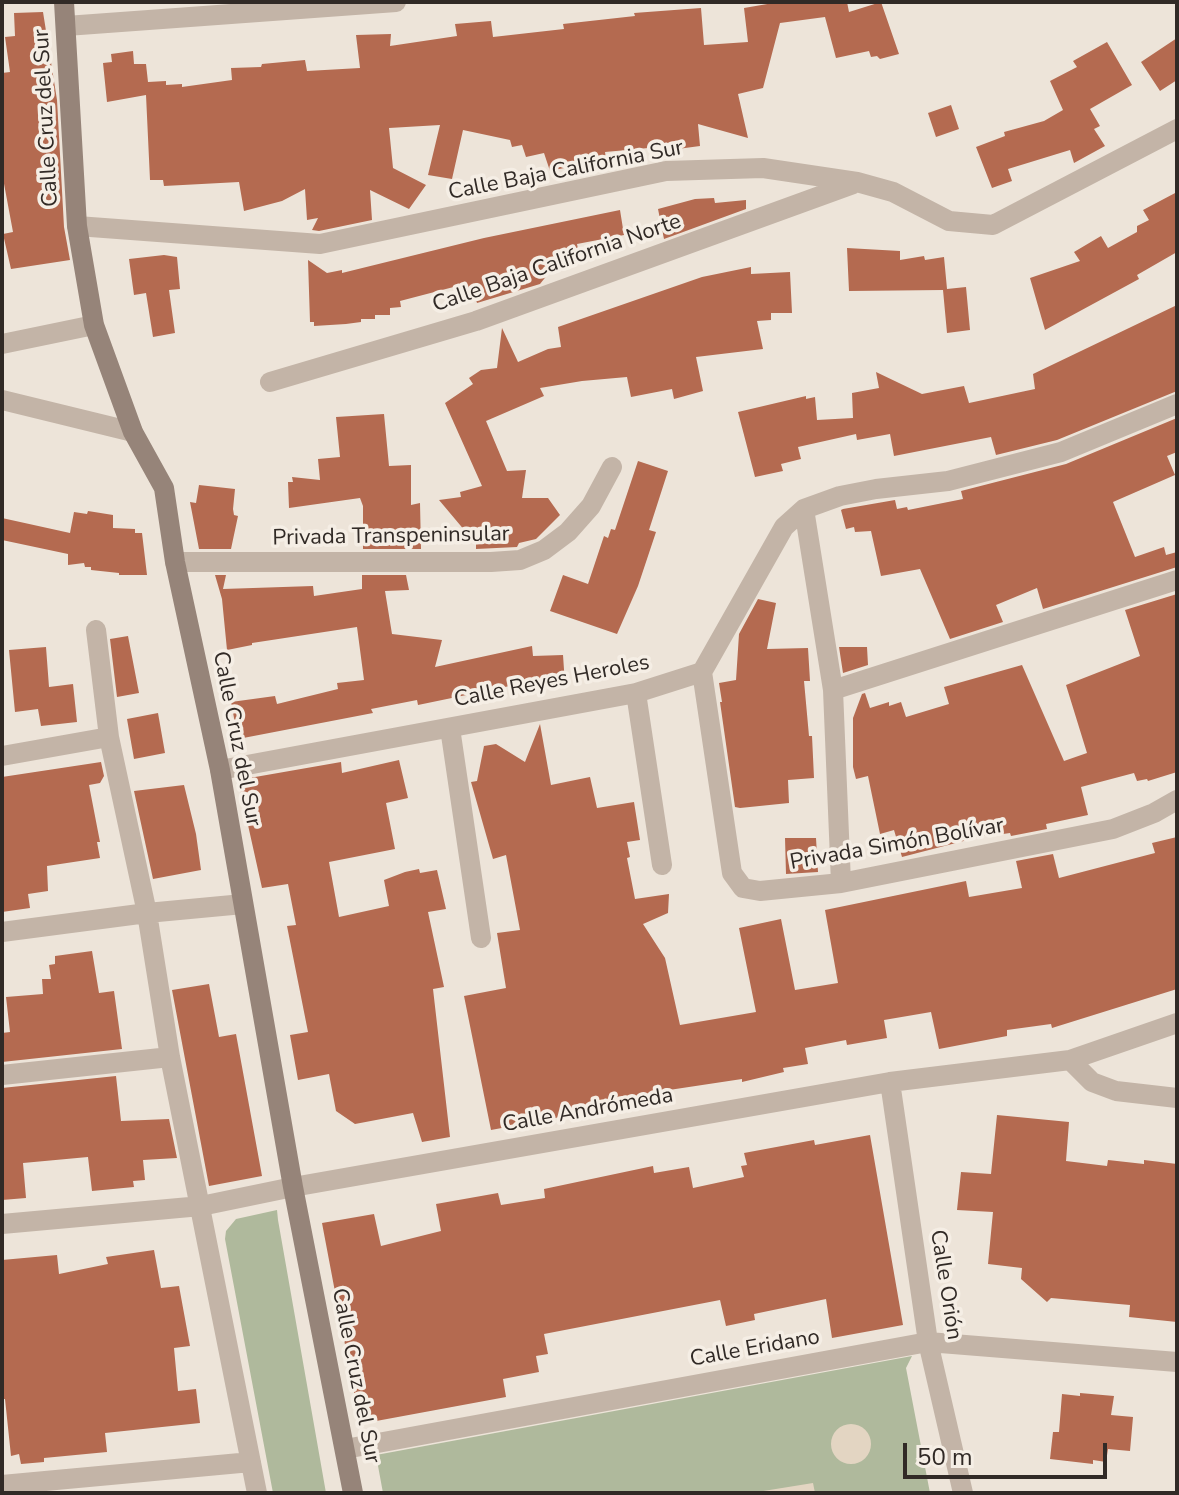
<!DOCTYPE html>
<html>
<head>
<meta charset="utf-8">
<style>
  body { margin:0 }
  #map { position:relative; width:1179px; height:1495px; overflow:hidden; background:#ede4d9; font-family:"Nunito Sans",sans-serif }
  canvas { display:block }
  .frame { position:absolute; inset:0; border:4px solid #312a26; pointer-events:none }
  .scale { position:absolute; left:903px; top:1443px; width:204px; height:36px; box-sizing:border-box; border:4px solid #312a26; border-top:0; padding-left:10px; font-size:24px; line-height:28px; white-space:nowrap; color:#312a26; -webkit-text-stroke:6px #f5eee5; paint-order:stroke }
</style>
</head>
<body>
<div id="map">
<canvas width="1179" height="1495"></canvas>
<div class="frame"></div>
<div class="scale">50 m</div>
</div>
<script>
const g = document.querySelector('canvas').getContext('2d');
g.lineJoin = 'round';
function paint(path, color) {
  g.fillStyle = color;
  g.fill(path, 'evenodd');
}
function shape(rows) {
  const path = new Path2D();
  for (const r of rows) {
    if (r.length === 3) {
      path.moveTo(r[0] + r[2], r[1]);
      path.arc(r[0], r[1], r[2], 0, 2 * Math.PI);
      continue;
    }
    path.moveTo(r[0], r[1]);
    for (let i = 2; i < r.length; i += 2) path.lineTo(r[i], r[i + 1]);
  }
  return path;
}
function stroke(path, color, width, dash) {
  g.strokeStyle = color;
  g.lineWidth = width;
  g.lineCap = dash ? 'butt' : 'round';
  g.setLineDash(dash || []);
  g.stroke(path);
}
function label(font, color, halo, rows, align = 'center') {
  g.font = font + ' "Nunito Sans",sans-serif';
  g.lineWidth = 7;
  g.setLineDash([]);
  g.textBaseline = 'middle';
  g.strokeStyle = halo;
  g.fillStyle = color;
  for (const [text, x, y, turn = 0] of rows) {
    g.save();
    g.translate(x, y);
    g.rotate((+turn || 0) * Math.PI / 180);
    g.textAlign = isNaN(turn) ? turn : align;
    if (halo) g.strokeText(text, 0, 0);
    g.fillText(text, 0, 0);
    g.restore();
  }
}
paint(shape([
  [277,1210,278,1220,326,1493,273,1493,225,1239,226,1231,236,1219],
  [912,1356,906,1368,930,1493,383,1493,376,1455]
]), '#afb99c');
paint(shape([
  [851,1444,20],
  [813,1483,815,1493,751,1493]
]), '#e3d5c2');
paint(shape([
  [779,2,847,2,849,12,881,2,899,54,880,59,877,56,871,57,869,51,836,58,825,17,780,23,763,88,738,94,748,138,698,124,700,146,670,150,670,146,605,152,606,159,550,171,544,153,526,157,522,145,512,147,510,140,463,130,452,179,428,175,440,125,389,128,393,168,426,185,409,209,370,190,372,220,319,231,312,230,318,218,307,220,305,189,282,201,244,211,239,182,164,186,163,180,150,180,146,95,107,102,103,63,112,62,111,54,133,51,134,64,146,64,148,82,166,81,166,85,182,84,182,87,232,80,231,68,261,67,262,64,305,60,307,71,360,68,356,35,391,34,390,46,457,36,455,24,491,21,493,37,564,29,563,24,635,16,634,13,701,8,704,45,748,42,744,8],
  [43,12,57,100,64,227,70,260,11,269,3,234,13,232,2,173,2,73,10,72,5,37,15,36,14,13],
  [1177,38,1177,80,1160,91,1141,62],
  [1107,42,1132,85,1090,109,1100,126,1094,129,1105,146,1074,163,1070,150,1008,169,1012,181,992,188,976,147,1005,136,1004,132,1044,121,1063,110,1050,81,1077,67,1073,61],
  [951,105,959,129,936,137,928,113],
  [1177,192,1177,252,1137,275,1139,279,1045,330,1030,278,1080,261,1074,252,1101,236,1108,248,1137,232,1137,226,1149,220,1143,210],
  [714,198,715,203,746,200,746,209,664,239,658,209,695,199],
  [620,210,624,235,577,244,580,259,556,264,540,284,477,303,475,296,468,297,465,284,400,301,401,307,390,308,390,315,375,315,375,319,361,319,361,322,346,324,314,326,314,322,310,322,308,260,327,273,342,270,342,273,484,238],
  [847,248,900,251,900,260,924,256,925,260,944,257,947,289,966,287,970,330,947,333,943,290,849,291],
  [164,255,177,257,180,289,169,290,175,333,153,337,146,293,134,295,129,259],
  [751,267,751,274,790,272,792,313,771,313,771,320,757,321,763,349,696,357,703,391,674,399,672,389,631,397,627,377,582,381,540,388,544,396,486,421,507,471,526,470,522,498,548,498,560,515,536,539,519,543,517,547,476,549,476,544,439,500,461,497,460,492,482,486,445,403,473,384,469,378,481,370,497,368,502,328,518,362,548,349,561,347,558,327,702,277],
  [1177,305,1177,391,1057,440,996,455,991,437,894,456,890,434,857,440,856,434,798,447,801,459,781,464,783,471,755,477,738,412,806,396,806,399,815,397,817,420,853,418,852,393,879,388,876,372,922,394,964,386,969,403,1035,389,1033,374],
  [384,414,389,466,411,465,411,505,420,503,421,549,363,549,363,506,360,498,289,508,288,482,293,482,292,477,320,480,318,459,340,457,336,417],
  [1177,418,1177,452,1167,456,1175,475,1113,502,1135,557,1164,547,1166,555,1177,552,1177,567,1043,609,1037,588,996,605,1003,622,950,639,920,569,881,576,871,531,855,532,854,527,846,529,841,510,843,509,895,500,897,509,907,507,908,510,963,499,961,491,1066,464],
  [638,461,668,471,649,530,656,532,638,586,617,634,550,611,563,575,588,584,604,536,608,538,611,529,615,530],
  [199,485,235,489,233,509,234,515,238,516,231,549,199,549,190,502,196,503],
  [88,511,113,515,113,528,135,529,135,533,142,533,147,575,119,575,119,573,91,570,91,567,85,567,84,563,68,565,68,554,2,540,2,518,70,533,74,512,87,514],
  [215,575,226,575,223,589,313,586,314,596,362,589,362,575,406,575,409,590,385,591,392,634,442,640,435,667,532,646,533,656,563,655,565,684,530,690,529,682,418,705,417,700,371,709,373,713,238,739,231,702,275,696,277,704,338,689,337,683,364,680,357,627,252,643,252,645,227,650,222,599],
  [1177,594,1177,772,1148,781,1147,779,1137,781,1134,773,1081,787,1088,815,1046,824,1047,829,1011,836,1010,833,1003,834,1002,831,902,857,894,830,880,834,868,776,856,779,853,767,853,718,862,694,865,693,870,708,889,702,889,706,901,702,906,717,949,704,944,687,1022,665,1064,761,1087,753,1066,685,1140,656,1125,610],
  [758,599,776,603,767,649,808,648,810,681,804,681,809,736,812,736,814,778,788,780,789,803,740,808,735,807,720,702,722,702,719,683,736,680,739,634],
  [128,636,139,693,117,697,110,639],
  [46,647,49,687,73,684,77,722,41,726,38,709,15,712,9,650],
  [839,647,867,647,868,665,843,673],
  [158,713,165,753,134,759,127,719],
  [540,724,551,785,590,777,597,808,634,802,640,840,627,842,630,857,627,858,635,899,669,894,668,913,643,924,665,958,680,1025,756,1012,739,928,781,919,795,990,838,983,825,910,966,881,969,897,1022,888,1016,861,1053,854,1059,878,1155,853,1152,843,1177,837,1177,989,1052,1028,1051,1024,1007,1030,1007,1036,939,1049,931,1012,884,1020,887,1038,847,1045,846,1040,805,1048,808,1064,783,1068,784,1072,742,1082,742,1079,669,1090,669,1093,586,1110,587,1112,491,1130,464,996,506,988,497,933,520,930,506,855,493,859,471,782,477,781,484,746,496,744,525,762],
  [399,760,408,798,386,803,395,849,329,862,339,917,389,906,384,880,405,872,419,869,420,873,437,870,446,909,428,912,444,987,433,989,450,1137,422,1142,413,1113,355,1124,336,1111,329,1074,298,1080,290,1035,308,1032,287,926,296,925,288,884,262,888,238,780,341,762,342,773],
  [101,762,104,776,100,783,89,785,100,842,97,842,100,858,47,866,48,891,28,894,30,908,2,912,2,777],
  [184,785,196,834,201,870,153,879,134,791],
  [785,838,816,838,818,872,786,874],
  [92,951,99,993,114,991,122,1049,2,1062,2,1033,10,1032,6,997,43,994,42,979,51,979,49,965,55,964,55,956],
  [209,984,219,1037,236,1034,262,1176,209,1186,172,990],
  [116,1076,121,1121,169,1119,177,1158,143,1160,145,1180,133,1181,134,1187,92,1191,88,1157,23,1163,26,1198,2,1200,2,1088],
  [997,1115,1069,1122,1066,1161,1107,1166,1108,1160,1144,1164,1144,1160,1177,1164,1177,1322,1129,1317,1130,1305,1051,1298,1047,1302,1021,1279,1022,1268,988,1264,993,1212,957,1210,961,1172,991,1174],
  [870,1135,903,1325,832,1338,826,1299,754,1314,755,1320,726,1326,720,1300,544,1334,548,1354,536,1356,539,1372,503,1379,506,1397,360,1424,322,1223,374,1214,381,1246,441,1231,436,1204,498,1193,501,1205,545,1198,544,1189,653,1166,654,1173,689,1167,693,1188,744,1177,741,1166,747,1165,744,1153,814,1140,815,1145],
  [154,1250,161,1288,179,1286,190,1346,174,1348,178,1391,196,1389,200,1423,105,1433,107,1452,44,1458,44,1462,21,1464,19,1454,11,1456,5,1399,2,1399,2,1260,57,1255,59,1274,108,1264,106,1257],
  [1080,1393,1114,1396,1111,1415,1133,1417,1130,1451,1108,1449,1106,1462,1093,1460,1093,1464,1050,1459,1053,1432,1059,1432,1062,1394,1080,1396]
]), '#b46a50');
stroke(shape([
  [66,26,396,2],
  [77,226,320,244,666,171,763,168,857,182,893,192,949,221,993,225,1177,129],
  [2,344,94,325],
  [270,382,476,321,853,184],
  [2,400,133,432],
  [804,509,833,690,841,883],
  [175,562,491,562,520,560,544,550,568,532,591,506,612,467],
  [96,630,109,737,147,913,170,1057,257,1493],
  [702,672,732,873,743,888,760,891,841,883,1113,829,1154,813,1177,800],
  [833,690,1177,580],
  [636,693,662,865],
  [450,728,481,938],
  [2,756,109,737],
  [220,770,636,693,702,672,784,527,804,509,840,496,876,489,948,481,1061,452,1177,404],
  [2,932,147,913,243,904],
  [1070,1060,1092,1082,1116,1091,1177,1098],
  [2,1075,170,1057],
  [890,1082,928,1342,963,1493],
  [2,1224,201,1206,293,1187,890,1082,1070,1060,1177,1023],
  [345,1449,928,1342,1177,1362],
  [2,1485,251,1462]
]), '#c3b4a7', 20);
stroke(shape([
  [64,2,77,226,94,325,133,432,164,488,175,562,220,770,293,1187,353,1493]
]), '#968479', 20);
label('22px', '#312a26', '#f5eee5', [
  ["Calle Cruz del Sur",47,118,-93],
  ["Calle Baja California Sur",566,171,-11],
  ["Calle Baja California Norte",557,264,-19],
  ["Privada Transpeninsular",391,537,-1],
  ["Calle Reyes Heroles",552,682,-11],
  ["Calle Cruz del Sur",236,739,79],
  ["Privada Simón Bolívar",897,845,-10],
  ["Calle Andrómeda",588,1111,-10],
  ["Calle Orión",945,1285,81],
  ["Calle Eridano",755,1349,-10],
  ["Calle Cruz del Sur",355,1376,79]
]);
</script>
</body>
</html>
